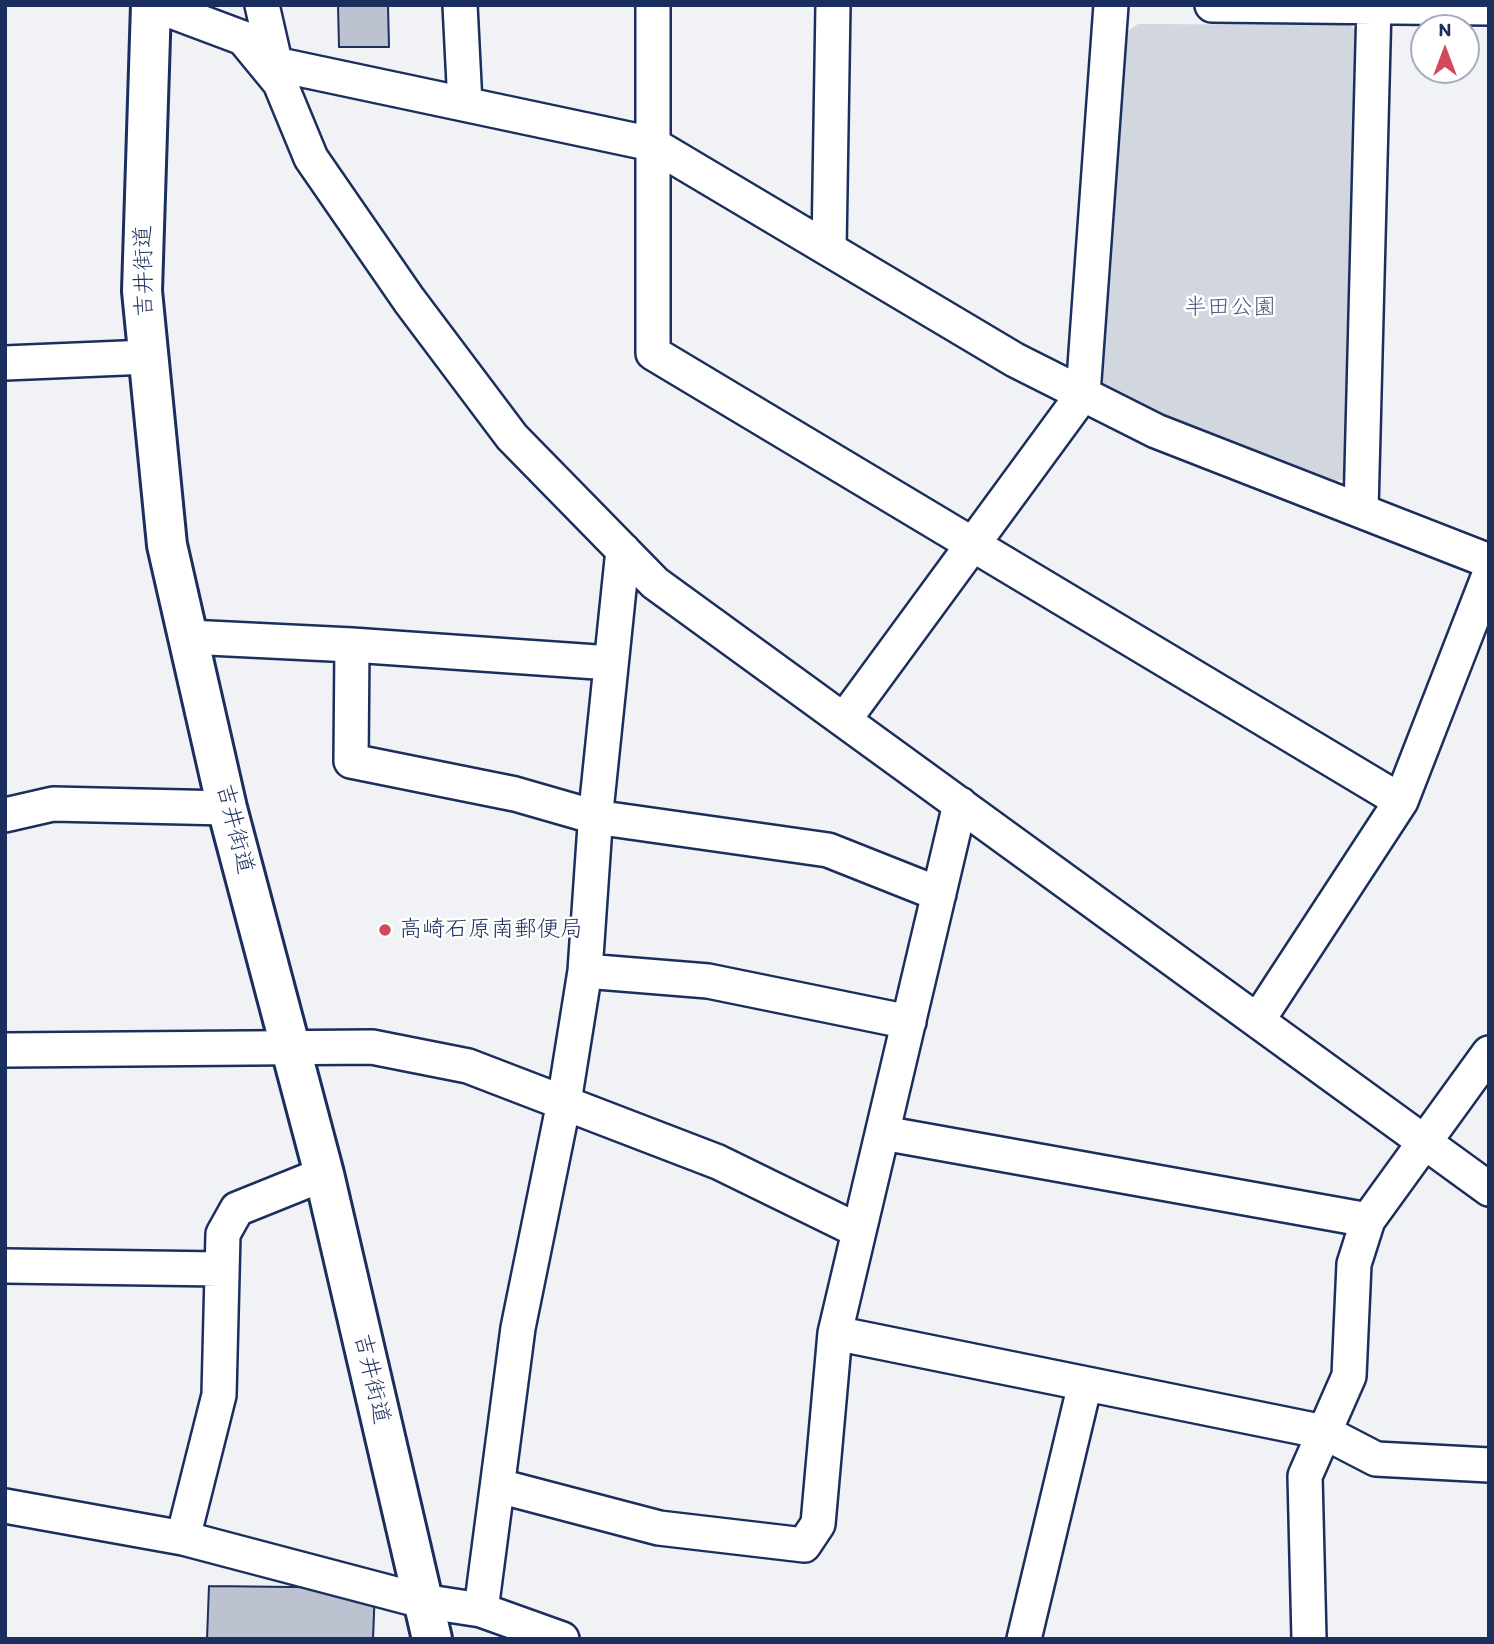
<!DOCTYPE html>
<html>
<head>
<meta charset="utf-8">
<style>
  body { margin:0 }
  #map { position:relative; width:1494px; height:1644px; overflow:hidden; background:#f1f2f5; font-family:Itim,sans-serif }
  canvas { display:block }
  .frame { position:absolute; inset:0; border:7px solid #1b2f5e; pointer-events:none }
  .north { position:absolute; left:1410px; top:14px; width:70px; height:70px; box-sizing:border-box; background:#fff; border:2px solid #a4acbf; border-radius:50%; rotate:0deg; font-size:19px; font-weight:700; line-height:28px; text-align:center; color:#1b2f5e }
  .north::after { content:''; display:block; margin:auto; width:24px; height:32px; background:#d1495b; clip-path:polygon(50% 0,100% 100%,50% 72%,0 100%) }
</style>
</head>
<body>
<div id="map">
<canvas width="1494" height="1644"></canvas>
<div class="frame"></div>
<div class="north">N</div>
</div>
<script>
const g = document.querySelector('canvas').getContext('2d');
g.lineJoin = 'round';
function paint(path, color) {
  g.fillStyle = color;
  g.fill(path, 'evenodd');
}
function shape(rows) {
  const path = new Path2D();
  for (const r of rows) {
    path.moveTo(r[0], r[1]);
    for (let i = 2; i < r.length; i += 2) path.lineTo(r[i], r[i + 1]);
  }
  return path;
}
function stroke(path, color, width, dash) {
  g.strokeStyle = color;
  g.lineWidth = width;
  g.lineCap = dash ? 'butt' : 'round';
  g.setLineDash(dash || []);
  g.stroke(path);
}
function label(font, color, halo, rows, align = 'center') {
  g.font = font + ' Itim,"Klee One",sans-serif';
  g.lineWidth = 5;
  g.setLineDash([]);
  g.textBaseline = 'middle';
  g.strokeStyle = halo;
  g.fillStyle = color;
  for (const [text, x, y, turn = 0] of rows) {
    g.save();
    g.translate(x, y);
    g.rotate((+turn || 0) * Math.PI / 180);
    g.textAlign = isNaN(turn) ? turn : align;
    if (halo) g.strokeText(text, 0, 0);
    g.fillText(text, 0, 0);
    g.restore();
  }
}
paint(shape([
  [1138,24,1349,25,1360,33,1349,478,1327,483,1111,395,1102,383,1122,35]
]), '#d2d6df');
const building = shape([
  [338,5,388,5,389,47,339,47,338,5],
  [209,1586,375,1588,373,1639,207,1639,209,1586]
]);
paint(building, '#bcc2d0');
stroke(building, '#1b2f5e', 2);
const minor = shape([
  [155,5,243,38,280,83,311,158,409,300,512,437,655,583,1489,1189],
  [262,5,278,75],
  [460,5,465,104],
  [653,5,653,353,1401,801],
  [1212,5,1489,8],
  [275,64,652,144,1015,360,1156,431,1489,561],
  [829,249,833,5],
  [5,363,148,357],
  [1361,510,1374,5],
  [188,637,352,645,611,663],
  [352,645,351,761,515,794,595,817,828,850,939,894],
  [844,720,1083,394,1111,5],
  [5,815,53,804,227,808],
  [585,971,708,981,909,1022],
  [1258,1020,1401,801,1489,575],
  [5,1050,372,1047,468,1066,718,1162,859,1231],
  [883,1133,1368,1220],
  [5,1266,221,1269],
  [835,1333,1324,1432,1376,1459,1489,1465],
  [499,1486,659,1528,804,1545,818,1524,835,1333,960,804],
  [5,1506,183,1538,422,1601,481,1610,562,1639],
  [183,1538,219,1395,223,1234,237,1209,324,1174],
  [481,1610,518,1328,564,1102,585,971,596,811,623,550],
  [1024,1639,1085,1384],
  [1309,1639,1305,1476,1349,1376,1354,1264,1368,1220,1489,1053]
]);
const major = shape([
  [151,5,142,291,167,545,227,808,324,1174,432,1639]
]);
stroke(minor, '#1b2f5e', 38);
stroke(major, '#1b2f5e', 44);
stroke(minor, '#fff', 33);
stroke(major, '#fff', 38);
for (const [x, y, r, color] of [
  [385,930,7,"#d1495b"]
]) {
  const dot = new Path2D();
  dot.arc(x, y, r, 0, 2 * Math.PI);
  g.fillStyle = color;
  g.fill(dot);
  stroke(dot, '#fff', 2.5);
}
label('23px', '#1b2f5e', '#fff', [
  ["吉井街道",145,271,-91],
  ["吉井街道",234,829,76],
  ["吉井街道",371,1379,77]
]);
label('23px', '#49597e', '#fff', [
  ["半田公園",1230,308]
]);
label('23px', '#1b2f5e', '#fff', [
  ["高崎石原南郵便局",399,930]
], 'left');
</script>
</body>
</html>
